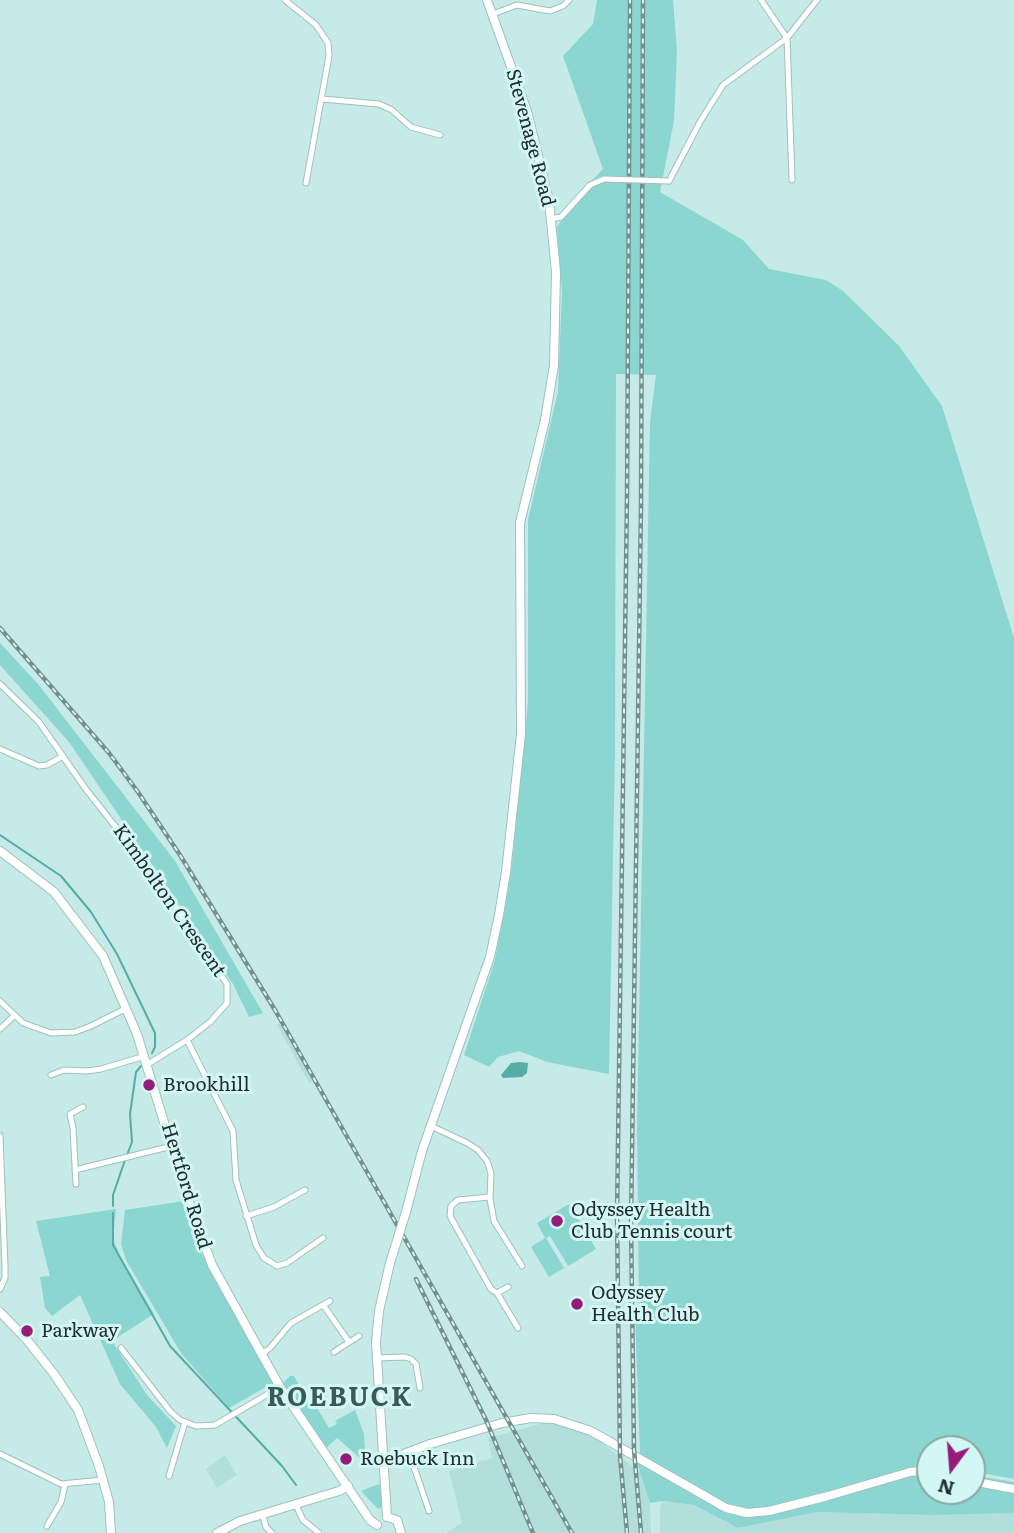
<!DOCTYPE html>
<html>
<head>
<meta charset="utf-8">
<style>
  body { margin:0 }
  #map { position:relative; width:1014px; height:1533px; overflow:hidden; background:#c6eae7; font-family:Literata,serif }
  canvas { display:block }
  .north { position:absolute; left:916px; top:1435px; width:70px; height:70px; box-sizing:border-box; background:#d3f7f4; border:2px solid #8ba7a4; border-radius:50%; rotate:196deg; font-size:19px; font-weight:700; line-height:28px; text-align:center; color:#202e2d }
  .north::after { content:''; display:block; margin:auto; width:24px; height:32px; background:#951d79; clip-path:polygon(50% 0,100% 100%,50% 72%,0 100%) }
</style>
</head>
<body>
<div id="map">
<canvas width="1014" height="1533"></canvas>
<div class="north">N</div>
</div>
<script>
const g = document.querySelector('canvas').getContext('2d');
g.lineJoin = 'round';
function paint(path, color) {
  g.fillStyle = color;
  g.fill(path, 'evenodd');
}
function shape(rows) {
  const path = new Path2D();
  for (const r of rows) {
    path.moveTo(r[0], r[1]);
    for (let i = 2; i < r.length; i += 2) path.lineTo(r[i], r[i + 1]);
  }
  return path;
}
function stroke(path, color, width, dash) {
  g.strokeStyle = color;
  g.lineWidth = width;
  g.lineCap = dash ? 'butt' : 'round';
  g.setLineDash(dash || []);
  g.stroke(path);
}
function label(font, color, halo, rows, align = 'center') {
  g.font = font + ' Literata,serif';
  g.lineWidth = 6;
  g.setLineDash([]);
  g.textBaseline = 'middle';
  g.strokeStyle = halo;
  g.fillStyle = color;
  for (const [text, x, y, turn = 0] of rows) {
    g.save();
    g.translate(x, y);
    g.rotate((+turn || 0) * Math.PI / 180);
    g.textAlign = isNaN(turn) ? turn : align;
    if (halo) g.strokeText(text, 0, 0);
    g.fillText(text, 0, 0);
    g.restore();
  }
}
paint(shape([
  [282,1021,315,1079,309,1083,277,1025],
  [547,1422,588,1433,642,1473,650,1503,651,1533,446,1533,462,1523,449,1471,492,1458,488,1438],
  [225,1455,237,1475,217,1488,206,1469],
  [663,1501,694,1505,738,1528,817,1512,932,1515,1014,1513,1014,1533,660,1533,660,1507]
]), '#b2dfdb');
paint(shape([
  [597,0,673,0,677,51,674,121,660,192,743,240,769,269,826,280,843,291,899,346,942,406,1014,638,1014,1479,976,1472,977,1476,1014,1482,1014,1485,972,1477,972,1449,930,1449,930,1467,766,1508,746,1510,727,1505,640,1455,635,1315,639,1314,637,1129,650,422,656,375,616,374,615,749,609,1074,547,1062,519,1051,498,1057,489,1067,464,1055,495,960,511,874,528,702,528,520,558,391,562,292,557,227,582,191,603,169,563,56,593,24],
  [0,643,38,684,175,861,263,1013,249,1017,233,984,69,742,0,665],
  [184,1201,197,1245,273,1383,229,1408,181,1353,126,1260,121,1244,125,1210],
  [569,1204,596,1249,568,1266,550,1236,546,1238,564,1268,549,1277,531,1247,545,1238,537,1223],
  [116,1209,113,1239,121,1258,154,1314,112,1341,147,1395,176,1426,167,1448,156,1427,120,1384,80,1295,52,1316,45,1308,40,1277,50,1276,36,1221],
  [290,1376,294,1376,299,1385,297,1387,300,1393,302,1392,307,1403,309,1403,313,1410,317,1408,329,1428,337,1424,335,1421,355,1410,364,1434,365,1452,359,1457,337,1438,325,1449,280,1386],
  [637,1462,726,1511,744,1516,910,1475,930,1474,930,1491,972,1491,972,1484,1014,1492,1014,1513,932,1515,817,1512,738,1528,694,1505,663,1501,650,1503],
  [379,1484,383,1503,382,1507,378,1509,361,1491]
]), '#8bd6d1');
paint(shape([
  [520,1062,528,1063,527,1073,522,1077,503,1078,501,1075,511,1063]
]), '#56ada7');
stroke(shape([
  [0,835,61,876,91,912,117,954,155,1033,155,1047,152,1053],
  [127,1155,132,1142,130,1114,136,1072,142,1065],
  [113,1206,113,1195,125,1160],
  [113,1213,113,1245,170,1346,282,1466,296,1485]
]), '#56ada7', 2);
const street = shape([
  [285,0,316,25,328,43,329,56,306,183],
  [761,0,787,38,792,180],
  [493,14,517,5,550,11,563,6,569,0],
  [322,99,379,104,392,110,411,127,440,135],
  [669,181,700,122,723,85,787,38,817,0],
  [551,219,561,217,590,185,604,179],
  [0,684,39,722,85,788,159,882,227,984,227,1003,210,1022,187,1040,148,1064],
  [0,749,39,766,47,765,63,756],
  [0,1001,23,1023,51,1033,75,1032,91,1026,127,1008],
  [0,1029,14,1016],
  [187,1040,233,1131,236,1180,256,1245,264,1258,277,1266,287,1263,323,1238],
  [51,1075,64,1070,87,1071,101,1069,145,1056],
  [431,1126,467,1143,478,1150,487,1161,491,1173,490,1199,494,1221,522,1266],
  [0,1136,5,1267,5,1278,0,1289],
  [75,1170,172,1146],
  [76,1184,73,1128,70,1114,83,1107],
  [490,1197,458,1200,451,1206,450,1216,491,1289,497,1293,518,1328],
  [246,1216,274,1207,305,1190],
  [497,1293,508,1287],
  [324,1306,349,1342],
  [121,1348,170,1411,180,1420,196,1426,215,1425,280,1387],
  [334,1352,359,1336],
  [263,1353,270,1348,291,1323,330,1301],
  [376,1358,405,1357,411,1359,416,1364,420,1388],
  [407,1452,413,1464,429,1511],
  [0,1454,61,1484,103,1480],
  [169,1476,185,1422],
  [295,1503,303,1520,319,1533],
  [262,1513,266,1527,272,1533],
  [47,1526,61,1502,65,1485]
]);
const secondary = shape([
  [0,851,54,892,103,956,137,1034,186,1194,212,1265,280,1387,370,1520,377,1525],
  [406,1212,422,1151,490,957,499,915,506,872,521,734,520,523,545,420,554,365,556,272,549,201,527,111,487,0],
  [0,1312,27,1340,54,1374,78,1410,99,1466,109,1502,111,1533],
  [383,1459,393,1458,430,1444,502,1423,531,1418,554,1419,591,1431,726,1508,747,1513,769,1511,828,1496,910,1472,930,1470],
  [972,1481,1014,1489],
  [387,1517,376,1342,379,1311,390,1263],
  [387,1517,397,1520,401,1533],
  [217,1533,240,1521,339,1491,348,1486]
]);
stroke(street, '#9ec1be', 7);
stroke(secondary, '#9ec1be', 10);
stroke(street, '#fff', 5);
stroke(secondary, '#fff', 8);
const rail = shape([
  [0,628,109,753,138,792,180,855,275,1010,572,1533],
  [416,1279,486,1420,533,1533],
  [627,1533,620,1456,617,1217,627,497,630,0],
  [641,1533,634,1449,631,1224,641,505,643,0]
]);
stroke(rail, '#758f8d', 4.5);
stroke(rail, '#d3f7f4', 2, [5]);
const streetBridge = shape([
  [604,179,669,181]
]);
const secondaryBridge = shape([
  [390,1263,406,1212]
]);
stroke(streetBridge, '#9ec1be', 7, []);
stroke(secondaryBridge, '#9ec1be', 10, []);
stroke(streetBridge, '#fff', 5);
stroke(secondaryBridge, '#fff', 8);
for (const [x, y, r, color] of [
  [149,1085,7,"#951d79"],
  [557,1221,7,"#951d79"],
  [577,1304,7,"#951d79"],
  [27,1331,7,"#951d79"],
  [346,1459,7,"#951d79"]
]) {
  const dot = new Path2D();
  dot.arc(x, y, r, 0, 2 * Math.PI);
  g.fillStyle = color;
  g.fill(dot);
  stroke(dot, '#d3f7f4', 2.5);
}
label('19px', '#202e2d', '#d3f7f4', [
  ["Stevenage Road",530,138,75],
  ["Kimbolton Crescent",169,901,55],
  ["Hertford Road",186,1186,73]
]);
label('19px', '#202e2d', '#d3f7f4', [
  ["Brookhill",163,1085],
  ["Odyssey Health",571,1210],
  ["Club Tennis court",571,1232],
  ["Odyssey",591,1293],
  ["Health Club",591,1315],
  ["Parkway",41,1331],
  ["Roebuck Inn",360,1459]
], 'left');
g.letterSpacing = '2px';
label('bold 26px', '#3a5a58', '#d3f7f4', [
  ["ROEBUCK",340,1398]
]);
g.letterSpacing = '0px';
</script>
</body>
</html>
